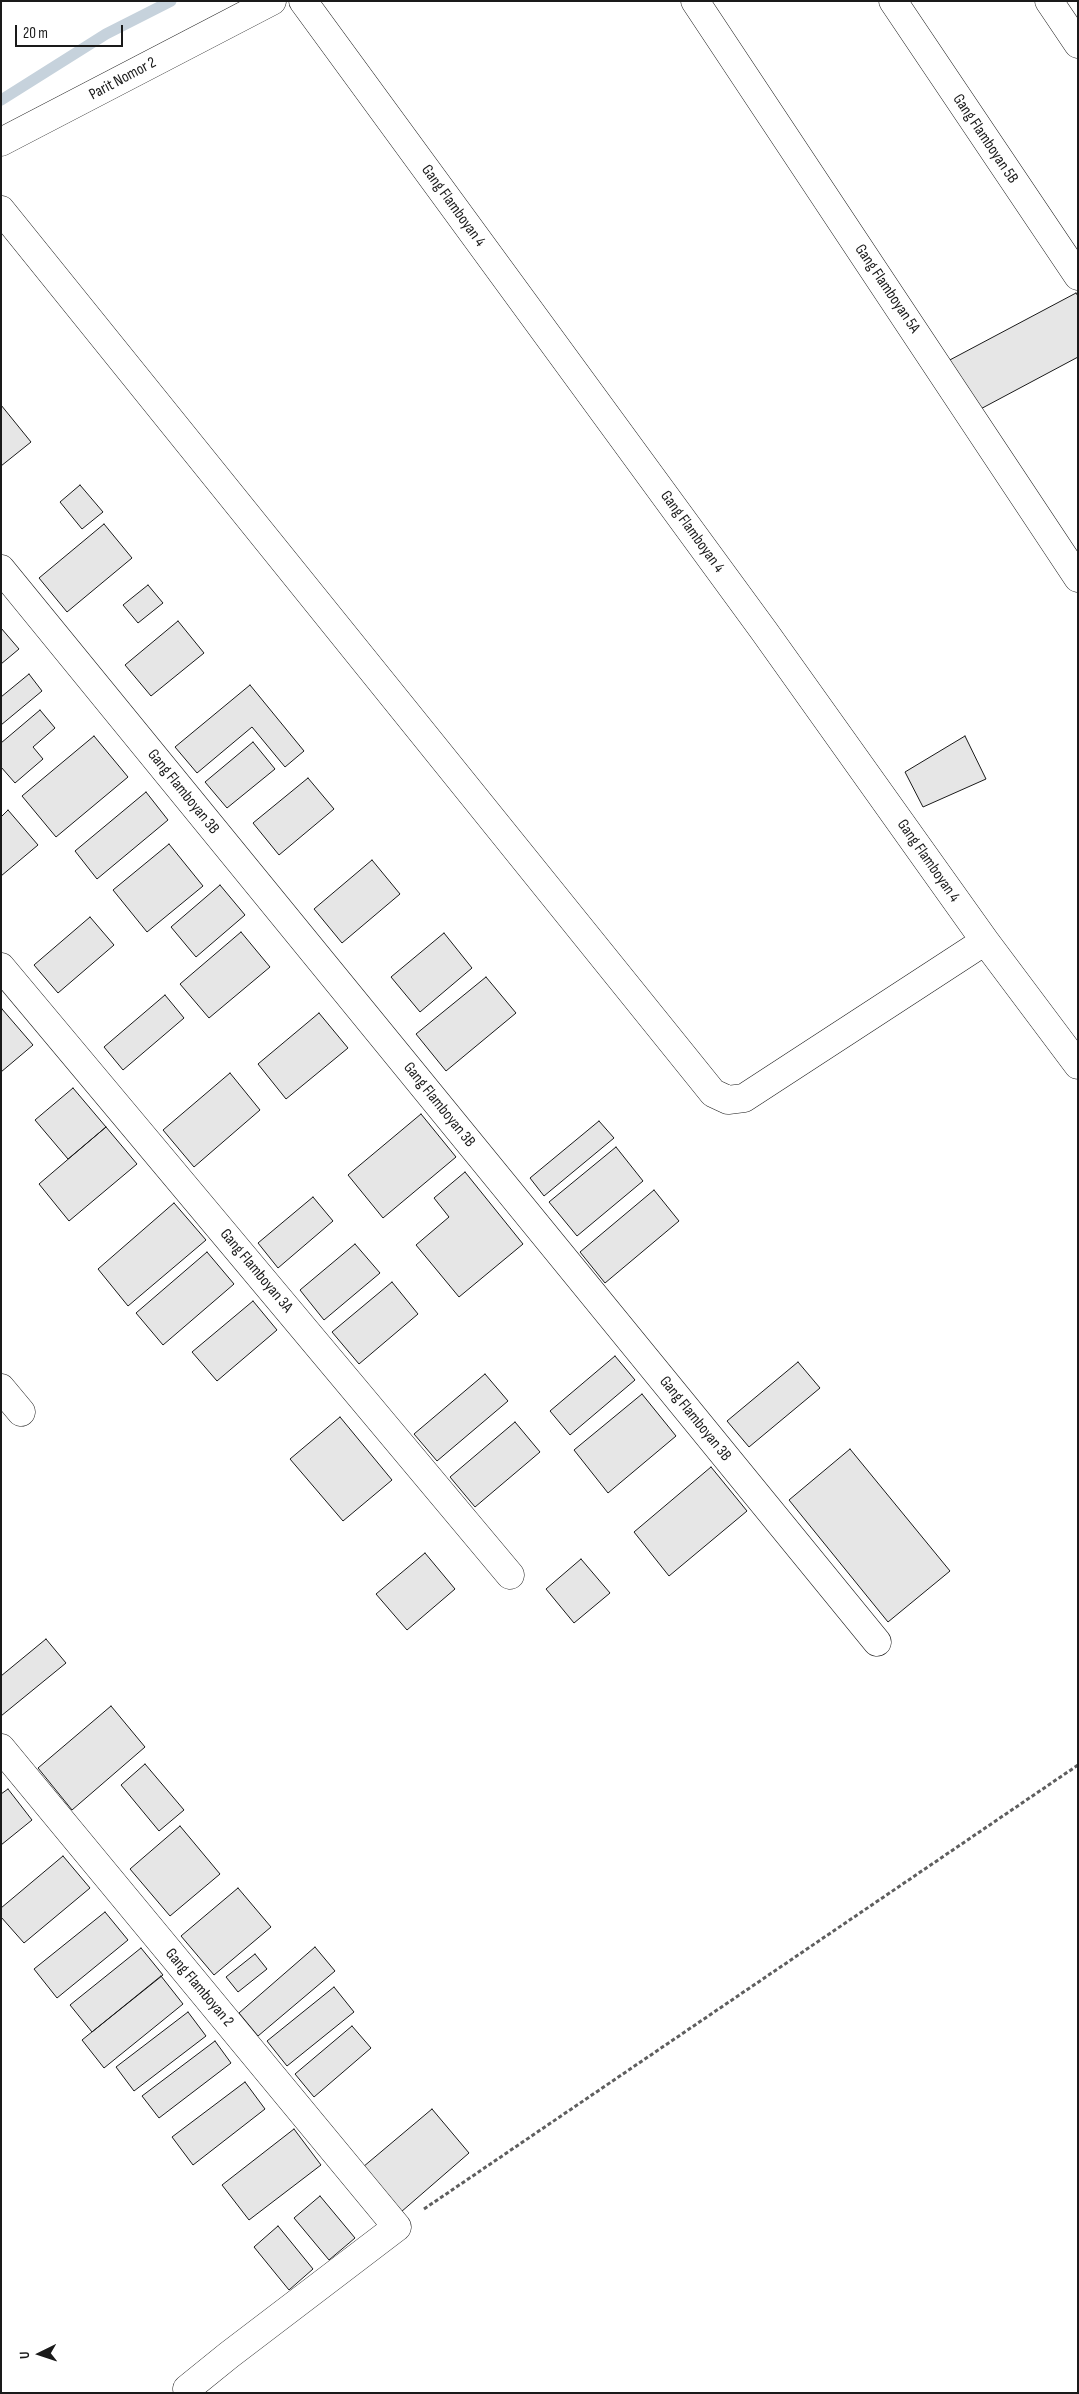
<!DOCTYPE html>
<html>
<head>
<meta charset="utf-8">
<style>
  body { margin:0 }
  #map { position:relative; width:1079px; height:2394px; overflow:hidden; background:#fff; font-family:"Sofia Sans Condensed",sans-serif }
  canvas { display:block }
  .frame { position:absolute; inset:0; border:2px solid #1a1a1a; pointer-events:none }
  .north { position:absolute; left:15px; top:2329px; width:50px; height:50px; -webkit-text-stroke:4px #fff; paint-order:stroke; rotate:266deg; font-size:14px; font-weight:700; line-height:20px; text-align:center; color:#1a1a1a }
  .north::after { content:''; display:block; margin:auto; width:18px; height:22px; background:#1a1a1a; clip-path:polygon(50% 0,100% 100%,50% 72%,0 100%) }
  .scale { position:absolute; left:15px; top:25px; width:108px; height:22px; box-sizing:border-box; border:2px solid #1a1a1a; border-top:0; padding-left:6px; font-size:15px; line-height:18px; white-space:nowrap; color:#1a1a1a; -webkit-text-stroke:4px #fff; paint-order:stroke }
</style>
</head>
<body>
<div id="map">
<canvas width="1079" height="2394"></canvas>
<div class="frame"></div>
<div class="north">U</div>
<div class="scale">20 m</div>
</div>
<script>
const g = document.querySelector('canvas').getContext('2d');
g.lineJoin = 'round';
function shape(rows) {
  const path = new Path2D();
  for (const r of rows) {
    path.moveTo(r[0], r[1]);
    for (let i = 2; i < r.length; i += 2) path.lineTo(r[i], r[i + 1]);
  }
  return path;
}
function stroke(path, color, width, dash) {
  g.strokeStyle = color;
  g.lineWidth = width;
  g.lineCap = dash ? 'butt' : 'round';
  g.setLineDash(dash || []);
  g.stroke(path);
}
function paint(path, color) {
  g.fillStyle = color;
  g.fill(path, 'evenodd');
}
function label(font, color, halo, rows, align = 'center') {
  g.font = font + ' "Sofia Sans Condensed",sans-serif';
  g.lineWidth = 4;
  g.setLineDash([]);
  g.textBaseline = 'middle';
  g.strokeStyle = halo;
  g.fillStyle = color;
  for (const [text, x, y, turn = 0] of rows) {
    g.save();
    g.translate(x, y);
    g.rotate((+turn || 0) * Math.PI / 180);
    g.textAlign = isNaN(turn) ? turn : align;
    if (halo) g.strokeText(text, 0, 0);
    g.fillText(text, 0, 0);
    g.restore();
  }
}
stroke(shape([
  [1,100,106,34,171,1]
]), '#c6d2dc', 11);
const building = shape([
  [1076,293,1078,296,1078,357,973,413,946,362,1076,293],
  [1,405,31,442,1,466,1,405],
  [80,485,103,512,82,529,60,502,80,485],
  [104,524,132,558,67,612,39,578,104,524],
  [148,585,163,603,138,623,123,605,148,585],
  [178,621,204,653,151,696,125,665,178,621],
  [1,628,19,649,1,664,1,628],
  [29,674,42,691,1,725,1,697,29,674],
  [250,685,304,751,285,767,252,727,197,773,175,747,250,685],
  [40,710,55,728,33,747,43,759,15,783,1,767,1,743,40,710],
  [94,736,128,777,56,837,22,796,94,736],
  [965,736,986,779,923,807,905,772,965,736],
  [253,742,275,769,227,808,205,782,253,742],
  [308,778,334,809,279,855,253,823,308,778],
  [146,792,168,820,97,879,75,851,146,792],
  [8,810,38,845,1,876,1,817,8,810],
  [169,844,203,886,147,932,113,890,169,844],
  [372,860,400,894,342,943,314,909,372,860],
  [220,885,245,915,196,957,171,927,220,885],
  [90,917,114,945,58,993,34,965,90,917],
  [241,932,270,967,209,1018,180,984,241,932],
  [444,933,472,968,420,1012,391,977,444,933],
  [486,977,516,1013,446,1071,416,1034,486,977],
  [165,995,184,1018,123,1070,104,1047,165,995],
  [2,1009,33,1045,1,1072,1,1010,2,1009],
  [319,1013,348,1048,286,1099,258,1064,319,1013],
  [230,1073,260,1110,194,1167,163,1130,230,1073],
  [73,1088,106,1127,68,1159,35,1120,73,1088],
  [421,1114,456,1157,383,1218,348,1175,421,1114],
  [599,1121,614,1138,544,1196,530,1178,599,1121],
  [106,1127,137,1164,69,1221,39,1184,106,1127],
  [616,1147,643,1181,577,1236,549,1202,616,1147],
  [465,1172,523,1244,459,1297,416,1245,449,1217,434,1198,465,1172],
  [654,1190,679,1221,605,1283,580,1252,654,1190],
  [313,1197,333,1221,278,1268,258,1243,313,1197],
  [174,1203,206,1240,128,1306,98,1269,174,1203],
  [355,1244,380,1273,324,1320,300,1290,355,1244],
  [207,1252,234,1284,163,1345,136,1313,207,1252],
  [392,1282,418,1314,359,1364,332,1332,392,1282],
  [253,1301,277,1330,217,1381,192,1352,253,1301],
  [615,1356,635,1380,570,1435,550,1411,615,1356],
  [798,1362,820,1388,749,1447,727,1421,798,1362],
  [485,1374,508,1401,437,1461,414,1434,485,1374],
  [642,1394,676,1436,608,1493,574,1450,642,1394],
  [340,1417,392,1480,343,1521,290,1459,340,1417],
  [515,1422,540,1452,475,1507,450,1477,515,1422],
  [850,1449,950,1571,888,1622,789,1500,850,1449],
  [711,1467,747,1511,669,1576,634,1532,711,1467],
  [425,1553,455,1589,407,1630,376,1594,425,1553],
  [581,1559,610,1593,574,1623,546,1589,581,1559],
  [46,1639,66,1663,1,1716,1,1676,46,1639],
  [111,1706,145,1747,72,1810,38,1768,111,1706],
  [145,1764,184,1810,159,1831,121,1785,145,1764],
  [8,1789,32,1820,1,1845,1,1794,8,1789],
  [180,1826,220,1874,170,1916,130,1869,180,1826],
  [63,1856,90,1888,24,1943,1,1917,1,1908,63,1856],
  [238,1888,271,1927,214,1975,181,1936,238,1888],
  [105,1912,128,1940,57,1998,34,1969,105,1912],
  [315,1947,335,1971,258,2036,239,2013,315,1947],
  [141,1948,163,1975,92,2032,70,2005,141,1948],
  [255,1954,267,1969,238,1992,226,1977,255,1954],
  [161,1976,183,2004,104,2068,82,2040,161,1976],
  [334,1987,354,2012,287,2066,267,2041,334,1987],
  [188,2012,206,2036,134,2091,116,2067,188,2012],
  [352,2026,371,2048,314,2097,295,2074,352,2026],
  [215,2041,231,2063,159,2118,142,2096,215,2041],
  [245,2082,265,2109,193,2165,172,2137,245,2082],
  [432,2109,469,2153,401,2212,363,2167,432,2109],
  [294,2129,321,2165,249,2220,222,2185,294,2129],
  [320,2196,355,2238,329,2260,294,2218,320,2196],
  [278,2226,313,2269,289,2290,254,2247,278,2226]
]);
paint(building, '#e6e6e6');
stroke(building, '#1a1a1a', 1);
const minor = shape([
  [303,1,764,631,985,941,1078,1065],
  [695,1,1078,578],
  [893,1,1078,276],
  [1049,1,1078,44],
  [1,142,272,1],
  [1,210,713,1093,728,1100,744,1098,985,941],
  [1,569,877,1642],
  [1,967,510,1575],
  [1,1388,21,1412],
  [1,1748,397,2227,229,2355,187,2389,189,2393]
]);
stroke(minor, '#1a1a1a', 29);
stroke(shape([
  [424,2209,1078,1765]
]), '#5f5f5f', 3, [4, 2.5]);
stroke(minor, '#fff', 28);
label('16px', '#1a1a1a', '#fff', [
  ["Parit Nomor 2",123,79,-28],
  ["Gang Flamboyan 5B",985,139,56],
  ["Gang Flamboyan 4",453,206,54],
  ["Gang Flamboyan 5A",887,289,56],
  ["Gang Flamboyan 4",692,532,54],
  ["Gang Flamboyan 3B",183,792,51],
  ["Gang Flamboyan 4",928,861,55],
  ["Gang Flamboyan 3B",439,1105,51],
  ["Gang Flamboyan 3A",256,1271,50],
  ["Gang Flamboyan 3B",695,1419,51],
  ["Gang Flamboyan 2",199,1988,50]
]);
</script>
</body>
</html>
